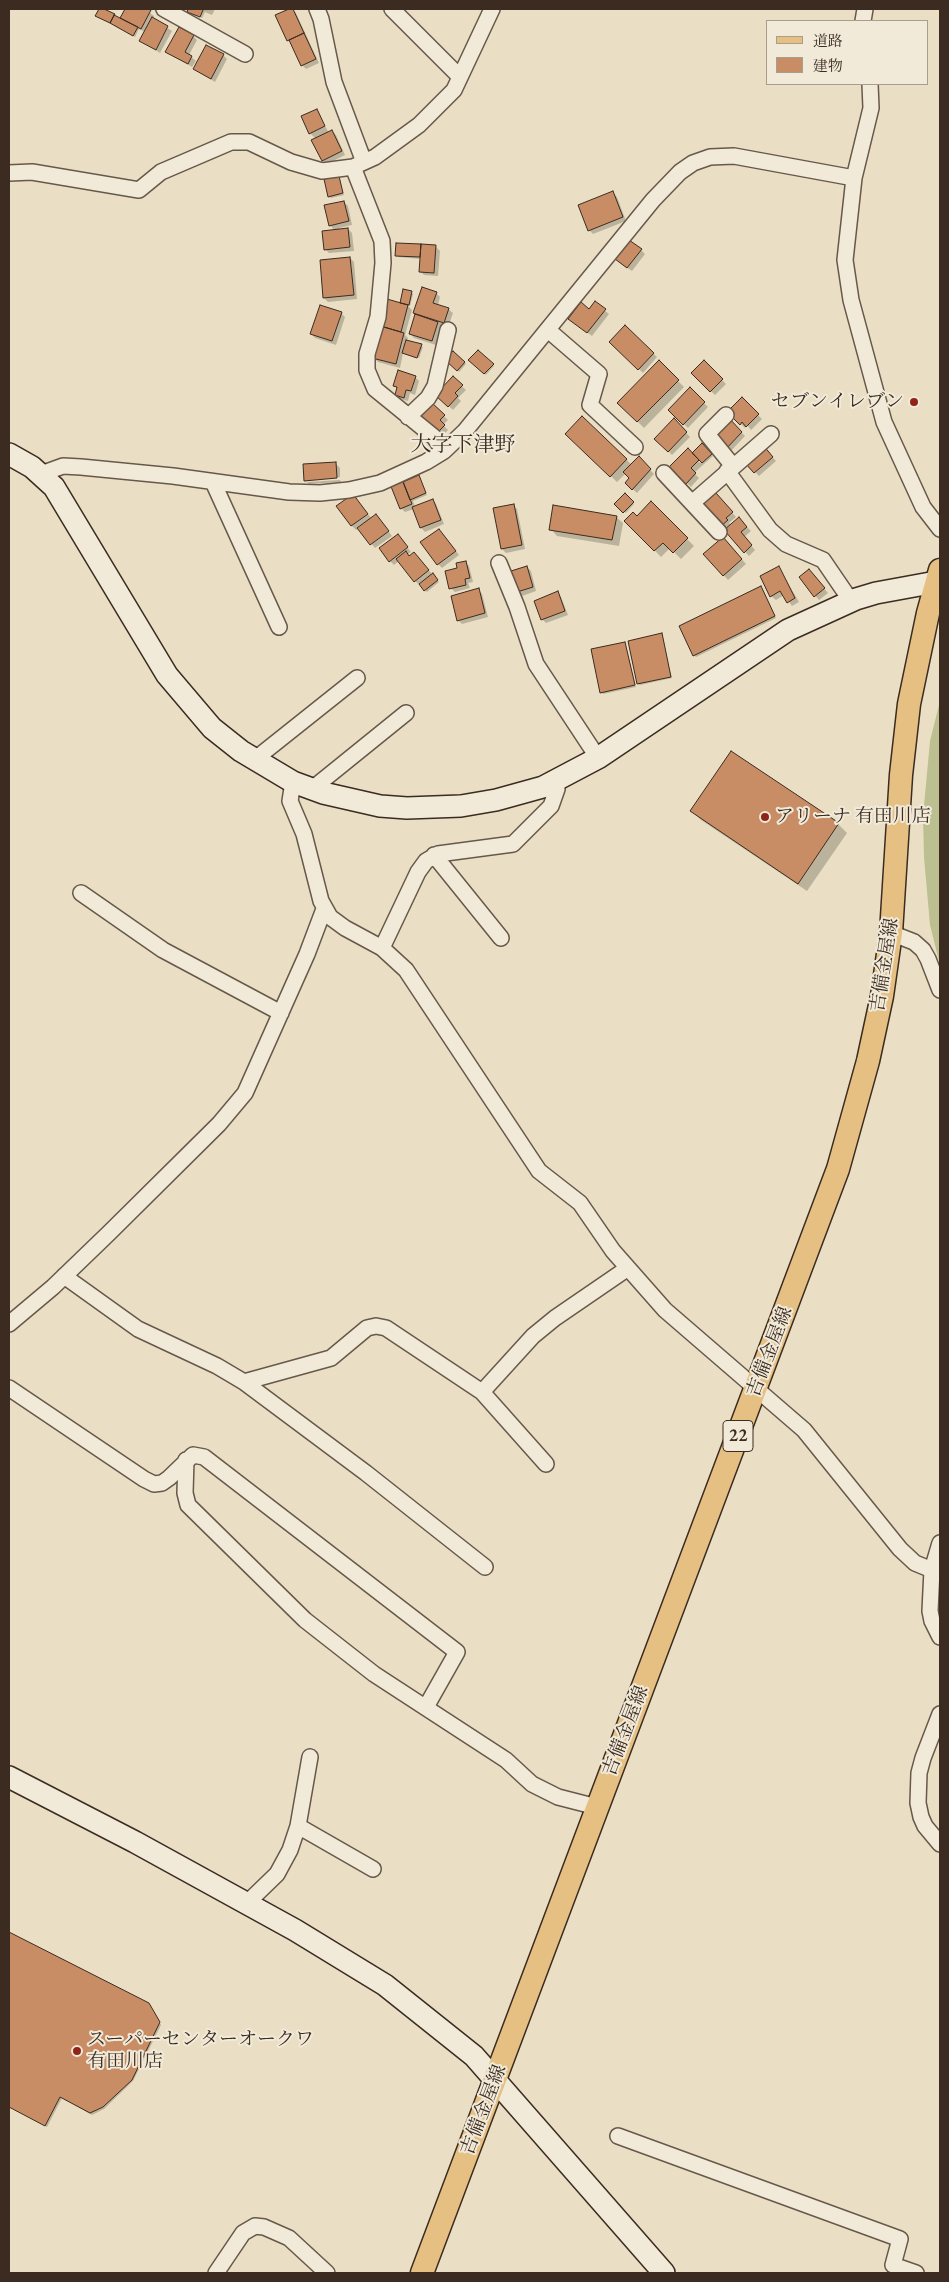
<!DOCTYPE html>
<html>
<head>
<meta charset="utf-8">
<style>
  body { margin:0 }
  #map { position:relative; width:949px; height:2282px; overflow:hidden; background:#eadfc4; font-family:"EB Garamond","Noto Serif JP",serif }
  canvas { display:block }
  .frame { position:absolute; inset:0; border:10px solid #3b2b21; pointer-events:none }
  .legend { position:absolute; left:766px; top:20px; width:162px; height:65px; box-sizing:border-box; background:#f1ead9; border:1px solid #a89e8f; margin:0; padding:6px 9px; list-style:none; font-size:15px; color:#3b2b21 }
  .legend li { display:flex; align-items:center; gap:10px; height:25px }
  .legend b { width:25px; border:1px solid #a89e8f }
</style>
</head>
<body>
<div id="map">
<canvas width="949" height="2282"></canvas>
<div class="frame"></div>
<ul class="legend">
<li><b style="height:6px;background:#e5c082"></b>道路</li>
<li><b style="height:14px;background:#c98d65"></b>建物</li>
</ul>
</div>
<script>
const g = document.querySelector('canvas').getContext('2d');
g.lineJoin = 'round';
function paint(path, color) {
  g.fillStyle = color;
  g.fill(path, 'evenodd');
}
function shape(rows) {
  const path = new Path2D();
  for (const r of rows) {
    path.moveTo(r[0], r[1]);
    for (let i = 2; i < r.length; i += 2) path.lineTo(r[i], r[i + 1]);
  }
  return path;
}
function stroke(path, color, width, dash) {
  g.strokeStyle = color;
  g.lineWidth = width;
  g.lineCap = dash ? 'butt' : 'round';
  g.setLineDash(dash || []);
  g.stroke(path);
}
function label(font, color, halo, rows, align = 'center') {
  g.font = font + ' "EB Garamond","Noto Serif JP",serif';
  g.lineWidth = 4;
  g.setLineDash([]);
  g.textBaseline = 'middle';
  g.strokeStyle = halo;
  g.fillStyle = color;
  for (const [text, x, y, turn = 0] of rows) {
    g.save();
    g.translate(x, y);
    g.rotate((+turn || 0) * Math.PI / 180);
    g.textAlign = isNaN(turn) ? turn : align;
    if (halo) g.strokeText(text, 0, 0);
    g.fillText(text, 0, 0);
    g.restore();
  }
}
paint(shape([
  [940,701,940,965,930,925,924,857,923,816,930,741]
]), '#bcc091');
paint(shape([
  [100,9,120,19,126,9,145,9,154,16,153,19,172,31,160,53,141,41,145,32,139,29,135,37,98,17,96,15],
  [189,9,215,9,212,15,205,12,202,18,190,13],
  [292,9,296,13,319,63,306,69,302,65,277,15],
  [193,36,197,40,189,55,196,61,192,67,167,52],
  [223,55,227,59,215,82,194,69],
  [316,110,329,133,332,131,336,135,345,155,327,164,323,160,316,139,310,133],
  [339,177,344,195,331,198,329,196],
  [613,193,617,197,626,221,593,234,589,230],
  [344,202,348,206,352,225,339,228,339,230,348,229,352,233,354,251,329,253,325,249,335,231,330,225],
  [397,244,436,247,440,251,438,276,424,275,420,271,421,259,398,257],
  [641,250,645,254,632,271,620,263],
  [350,258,354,262,357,299,328,302,324,298],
  [423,288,436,293,440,297,438,305,448,309,453,313,448,327,442,325,436,345,414,338,410,333],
  [412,293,413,294,410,306,407,305,412,310,405,335,408,338,407,341,423,347,419,358,403,353,400,368,378,362,374,358,401,304],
  [595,303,609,314,592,336,574,323],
  [341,313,345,317,336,345,315,338,311,334],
  [625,327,657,357,643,373,611,342],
  [479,351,494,366,486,375,470,360],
  [453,353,466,364,459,372,447,360],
  [659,362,684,387,644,428,619,403],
  [704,362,726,384,715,395,692,373],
  [415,377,419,381,415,395,410,393,408,401,400,399,396,394,398,389,394,385],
  [453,378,466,390,458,398,461,401,453,410,437,395],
  [690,389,708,407,688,428,669,410],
  [742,399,762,419,751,430,747,425,745,428,729,412],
  [430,402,448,420,443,425,448,430,442,436,419,414],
  [582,418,632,465,639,458,654,474,637,493,626,483,631,478,626,473,617,482,567,434],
  [728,419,745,436,729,453,712,435],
  [674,420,690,437,672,455,656,439],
  [702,445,713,456,694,473,699,478,691,487,671,467,688,450,700,463,702,461],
  [767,451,776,461,759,476,746,462],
  [336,464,340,468,340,477,307,479,307,482,340,480,341,482,309,484,305,480],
  [420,479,427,495,413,501,415,507,432,500,436,504,444,524,425,532,421,528,414,509,405,512,401,508,402,481,404,483],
  [625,495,634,504,626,513,616,504],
  [356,499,372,519,380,520,392,536,375,548,358,528,356,530,352,526,337,506],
  [720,499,736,517,729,523,731,525,739,519,751,531,744,537,755,550,749,556,703,506],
  [651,503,694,546,681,559,670,548,661,557,626,521,637,518],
  [513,505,517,509,525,549,506,553,502,549,494,509],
  [616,517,623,523,619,546,557,536,551,529],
  [443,534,459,555,442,568,438,564],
  [402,540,411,552,407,555,410,557,418,558,439,582,427,592,415,581,399,561,394,565,390,561],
  [727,542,746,564,728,580,705,554],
  [465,562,469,566,473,582,468,583,470,588,455,592,451,588,459,569],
  [527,567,531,571,536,591,522,596,518,591],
  [779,568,799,602,792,606,784,595,776,600,771,596],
  [813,575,828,593,819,600,800,578],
  [762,589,776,618,696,657,694,655],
  [478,590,482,594,488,617,462,624,458,620],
  [557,593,561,597,568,615,546,623,542,619],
  [661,635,672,678,640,685,638,684],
  [625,643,636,687,603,694,602,692],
  [692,811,838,824,847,833,807,891,701,820],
  [9,1933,148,2004,161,2025,133,2081,104,2109,92,2115,62,2098,47,2127,9,2106]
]), '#0003');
const building = shape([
  [99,9,104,9,115,14,110,23,95,16,99,9],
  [125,9,148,9,151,10,141,29,120,18,125,9],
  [188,9,201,9,203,10,200,17,187,12,188,9],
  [289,9,293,9,304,33,287,41,275,15,289,9],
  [114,15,138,27,133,36,110,23,114,15],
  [152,17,168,26,156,50,139,41,152,17],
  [179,27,194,35,185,52,192,56,188,64,165,52,179,27],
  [304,33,316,59,301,66,289,40,304,33],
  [206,45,224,54,211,79,193,69,206,45],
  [317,109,325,126,309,134,301,116,317,109],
  [332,130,342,151,322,161,311,140,332,130],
  [339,176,343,193,328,197,324,179,339,176],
  [613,191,623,217,588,231,578,205,613,191],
  [344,201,349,221,329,226,324,205,344,201],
  [348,228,350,247,324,250,322,231,348,228],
  [629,240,642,249,627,268,615,259,629,240],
  [396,243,421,244,420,257,395,256,396,243],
  [421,244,436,245,434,273,419,272,421,244],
  [350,257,354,295,323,298,320,260,350,257],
  [422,287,437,292,433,303,449,308,444,323,413,313,422,287],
  [403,289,412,291,409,305,400,303,403,289],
  [387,299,408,305,401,332,380,326,387,299],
  [595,301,606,309,587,333,568,319,581,302,589,309,595,301],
  [320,305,342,312,332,341,310,334,320,305],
  [415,314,438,322,432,341,409,334,415,314],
  [625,325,654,353,638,370,609,342,625,325],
  [381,326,404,333,396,364,372,358,381,326],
  [406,340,422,344,417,358,402,353,406,340],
  [478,350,494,364,484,374,468,360,478,350],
  [453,351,465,362,457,371,445,360,453,351],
  [659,360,679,380,637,422,617,403,659,360],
  [704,360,723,379,710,392,691,373,704,360],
  [398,370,416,376,411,391,406,390,404,398,395,395,397,387,393,386,398,370],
  [453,376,463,385,455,393,458,396,448,407,435,395,453,376],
  [690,387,705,402,683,425,668,410,690,387],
  [742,397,759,414,746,427,742,422,740,425,727,412,742,397],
  [430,401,445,415,440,420,445,425,437,433,417,414,430,401],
  [582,416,627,459,610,477,565,434,582,416],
  [728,417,742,432,725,450,710,435,728,417],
  [674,418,687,432,668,452,654,439,674,418],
  [702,443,712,454,702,463,692,453,702,443],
  [763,445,773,457,754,473,744,462,763,445],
  [688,448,699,460,691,468,696,473,686,484,669,467,688,448],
  [639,456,651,469,632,490,625,483,629,478,623,472,639,456],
  [336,462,337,478,304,481,303,464,336,462],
  [419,475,426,493,410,500,403,482,419,475],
  [402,479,412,504,400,509,390,484,402,479],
  [625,493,634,502,623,513,614,504,625,493],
  [716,493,733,512,726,518,728,520,720,527,701,506,716,493],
  [353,494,368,514,351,526,336,506,353,494],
  [433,499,441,520,420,528,412,507,433,499],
  [651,501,688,538,673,553,663,543,654,551,624,521,633,512,637,516,651,501],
  [514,504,522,545,501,549,493,508,514,504],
  [553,505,617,516,612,540,549,530,553,505],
  [376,514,389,531,370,545,357,528,376,514],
  [739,517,747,527,741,532,752,545,744,553,724,530,739,517],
  [439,529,456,551,437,565,420,542,439,529],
  [398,534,408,547,389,562,379,548,398,534],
  [723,537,742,559,723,576,703,554,723,537],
  [406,551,409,556,414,552,429,570,414,582,396,559,406,551],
  [466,561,470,578,465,579,466,585,449,589,445,571,457,568,456,563,466,561],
  [527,566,533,587,517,592,511,571,527,566],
  [779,566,795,598,787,603,780,591,770,597,760,576,779,566],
  [809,569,825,588,814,597,799,577,809,569],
  [433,573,438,580,424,591,419,584,433,573],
  [761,586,775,616,693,656,679,626,761,586],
  [479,588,485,613,457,621,451,596,479,588],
  [558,591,565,611,541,620,534,601,558,591],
  [662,633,671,677,637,684,628,641,662,633],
  [625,642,635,685,600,693,591,649,625,642],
  [731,751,839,823,798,884,690,811,731,751],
  [9,1932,149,2003,160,2022,132,2080,103,2107,90,2113,60,2097,45,2126,9,2107,9,1932]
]);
paint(building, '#c98d65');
stroke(building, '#3b2b21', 1);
const street = shape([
  [164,9,245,54],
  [317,9,321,19,334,82,364,162],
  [392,9,460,77],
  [863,21,865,9],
  [870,84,871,108,854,178,845,260,851,300,884,422,923,507,940,529],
  [9,173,32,172,139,190,161,172,231,142,249,142,291,162,322,171,353,167],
  [548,330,599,374,590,405,635,447],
  [726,415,707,434,733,466],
  [408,417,428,398,435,386,448,330],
  [444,451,434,437,375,389,367,370,367,354,378,317,383,263,382,241,353,167,375,157,419,125,454,90,492,9],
  [727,471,770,530,786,544,823,560,851,601],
  [664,473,719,532],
  [41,474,63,466,81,467,173,476,289,492,320,493,349,490,380,483,426,462,444,451,465,431,653,200,680,172,693,163,710,157,734,156,854,178],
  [213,482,279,627],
  [692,503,771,434],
  [499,563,517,607,536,664,598,758],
  [254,760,357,678],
  [293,782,290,801,304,834,321,901,330,917,345,928,382,948,406,970,539,1171,580,1203,613,1251,665,1310,804,1430,900,1549,915,1563,932,1570],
  [312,789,406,713],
  [434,855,501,938],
  [81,893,163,950,281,1013],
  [891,933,914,942,923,950,928,959,940,990],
  [382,948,418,872,426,861,438,854,513,844,551,806,557,789,554,782],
  [64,1276,138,1329,217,1366,244,1382,366,1473,485,1567],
  [9,1324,53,1287,109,1233,219,1124,245,1093,307,954,324,909],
  [244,1382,331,1358,367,1328,376,1326,386,1328,482,1392,546,1464],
  [9,1388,144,1479,154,1484,162,1483,169,1478,193,1455,204,1457,457,1652,426,1707],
  [482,1392,533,1336,555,1318,628,1268],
  [186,1460,185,1493,188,1505,305,1620,374,1674,506,1760,532,1784,558,1797,597,1807],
  [940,1543,932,1570,930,1611,932,1621,940,1637],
  [940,1714,923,1758,919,1773,918,1803,921,1817,925,1826,940,1844],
  [298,1826,373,1869],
  [247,1903,277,1874,290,1850,298,1826,310,1757],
  [618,2136,900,2239,893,2265,916,2273],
  [216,2273,243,2233,255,2226,264,2227,289,2238,327,2273]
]);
const secondary = shape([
  [9,454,32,467,54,487,167,675,212,728,241,751,293,782,323,793,380,806,407,808,461,806,496,800,543,787,598,758,788,630,856,599,876,593,936,582],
  [9,1777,135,1842,295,1930,385,1985,474,2056,664,2273]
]);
const primary = shape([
  [422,2273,838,1169,868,1061,882,996,891,933,901,775,909,704,928,613,940,570]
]);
stroke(street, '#67584a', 18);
stroke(secondary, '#3b2b21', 24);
stroke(primary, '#3b2b21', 25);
stroke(street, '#f1ead9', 15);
stroke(secondary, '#f1ead9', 21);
stroke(primary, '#e5c082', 22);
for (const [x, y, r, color] of [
  [914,402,5,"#8f2418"],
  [765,817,5,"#8f2418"],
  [77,2051,5,"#8f2418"]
]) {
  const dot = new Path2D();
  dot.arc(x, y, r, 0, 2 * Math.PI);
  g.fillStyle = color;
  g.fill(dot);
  stroke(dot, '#f1ead9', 2);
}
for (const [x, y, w] of [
  [738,1436,30]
]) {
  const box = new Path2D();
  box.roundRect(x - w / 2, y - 15.5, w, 31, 4);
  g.fillStyle = '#f1ead9';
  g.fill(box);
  stroke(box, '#3b2b21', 1);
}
label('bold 18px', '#3b2b21', null, [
  ["22",738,1436]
]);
label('19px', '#3b2b21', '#f1ead9', [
  ["セブンイレブン",904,402,"right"],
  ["アリーナ 有田川店",775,817],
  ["スーパーセンターオークワ",87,2040],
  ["有田川店",87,2062]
], 'left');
label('19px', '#3b2b21', '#f1ead9', [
  ["吉備金屋線",885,965,-81],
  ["吉備金屋線",770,1352,-69],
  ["吉備金屋線",626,1731,-69],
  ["吉備金屋線",484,2110,-69]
]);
label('21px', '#3b2b21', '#f1ead9', [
  ["大字下津野",463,445]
]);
</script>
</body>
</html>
